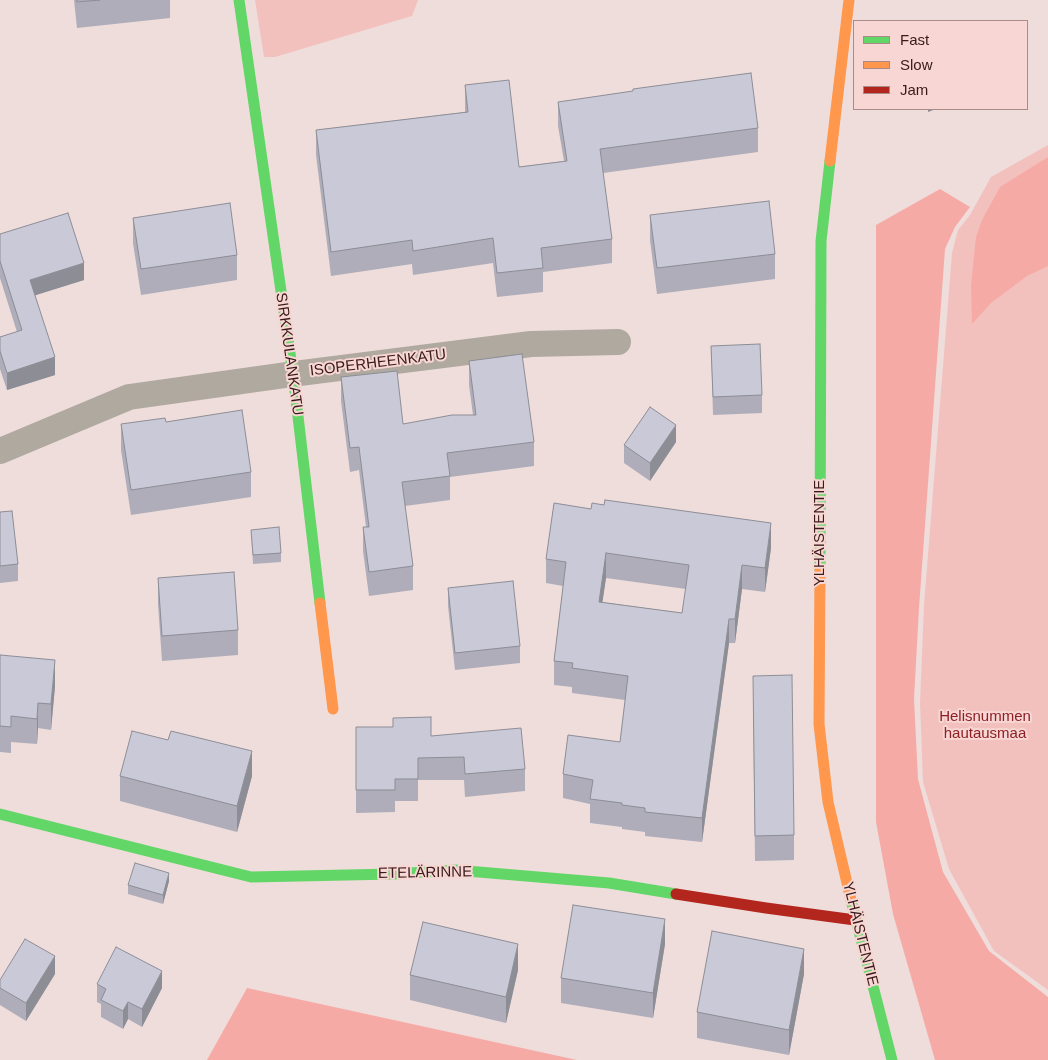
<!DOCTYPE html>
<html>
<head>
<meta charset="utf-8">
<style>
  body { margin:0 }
  #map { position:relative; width:1048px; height:1060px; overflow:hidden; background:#efdddb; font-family:Arial,sans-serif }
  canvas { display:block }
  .legend { position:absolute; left:853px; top:20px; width:175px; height:90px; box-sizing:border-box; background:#f7d6d3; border:1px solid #ab8b89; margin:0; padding:6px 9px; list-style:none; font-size:15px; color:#381b1a }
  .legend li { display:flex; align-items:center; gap:10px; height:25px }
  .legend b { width:25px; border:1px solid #ab8b89 }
</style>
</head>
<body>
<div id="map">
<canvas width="1048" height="1060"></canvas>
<ul class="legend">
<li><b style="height:6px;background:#63d668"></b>Fast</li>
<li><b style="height:6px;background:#ff974d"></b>Slow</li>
<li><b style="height:6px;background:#b3261e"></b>Jam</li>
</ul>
</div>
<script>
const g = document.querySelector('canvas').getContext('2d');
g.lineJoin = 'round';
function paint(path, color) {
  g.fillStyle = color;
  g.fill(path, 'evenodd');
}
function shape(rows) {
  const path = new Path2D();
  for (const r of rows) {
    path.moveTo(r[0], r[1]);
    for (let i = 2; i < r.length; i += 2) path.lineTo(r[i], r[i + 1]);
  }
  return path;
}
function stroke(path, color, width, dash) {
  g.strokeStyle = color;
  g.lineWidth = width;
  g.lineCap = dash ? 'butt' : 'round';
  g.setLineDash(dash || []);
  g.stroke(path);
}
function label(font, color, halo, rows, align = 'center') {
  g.font = font + ' Arial,sans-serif';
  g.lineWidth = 4;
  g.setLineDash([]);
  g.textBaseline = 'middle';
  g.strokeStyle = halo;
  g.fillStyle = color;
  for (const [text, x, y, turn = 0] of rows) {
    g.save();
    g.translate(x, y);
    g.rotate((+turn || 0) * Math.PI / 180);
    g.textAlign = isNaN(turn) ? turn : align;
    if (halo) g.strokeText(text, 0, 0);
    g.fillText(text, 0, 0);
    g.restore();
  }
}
paint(shape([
  [255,0,418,0,412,16,275,57,264,57],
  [1048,145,1048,990,994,951,949,869,923,782,920,703,924,605,952,253,958,230,970,215,991,177]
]), '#f3c1bd');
paint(shape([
  [1048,157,1048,266,1027,276,991,303,972,324,971,285,976,237,982,220,1000,187],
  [940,189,970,207,955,227,945,249,919,608,914,699,918,779,943,872,989,951,1048,997,1048,1060,935,1060,893,914,876,822,876,225],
  [247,988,577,1060,207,1060]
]), '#f6aaa6');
stroke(shape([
  [0,451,129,397,293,374,531,344,618,342]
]), '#b0a9a0', 26);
stroke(shape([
  [239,0,293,374,320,603],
  [820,569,821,241,830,161],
  [0,814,251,877,394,874,455,870,609,883,676,894],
  [851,900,892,1060]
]), '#63d668', 11);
stroke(shape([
  [830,161,849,0],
  [820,569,819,724,828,802,851,900],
  [320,603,333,709]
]), '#ff974d', 11);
stroke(shape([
  [676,894,766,908,855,920]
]), '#b3261e', 11);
paint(shape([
  [74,0,170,0,170,18,77,28],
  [465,85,519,167,564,161,558,126,558,102,758,128,758,152,603,173,612,239,612,263,543,272,543,292,497,297,493,263,413,275,412,264,331,276,316,155,316,130,465,112],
  [650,215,775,254,775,279,657,294,650,240],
  [133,218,237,255,237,280,141,295,133,243],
  [0,234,84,280,35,295,55,375,7,390,0,369,0,337,17,332,0,278],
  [711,346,762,395,762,413,713,415],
  [469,361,534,442,534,466,450,477,450,500,405,506,413,566,413,590,369,596,363,551,363,527,366,527,359,470,350,472,341,401,341,377,403,424,473,415,469,385],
  [166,422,251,472,251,497,131,515,121,450,121,424],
  [676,442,650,481,624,463,624,445],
  [554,503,771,548,765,592,742,589,735,643,729,643,702,842,645,836,645,832,622,829,622,827,590,823,590,804,563,798,563,774,620,742,625,700,572,693,572,687,554,685,554,661,563,586,546,583,546,559],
  [606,578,686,589,682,613,602,602],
  [0,512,18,564,18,581,0,583],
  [251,530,281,553,281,562,253,564],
  [158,578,238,630,238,655,162,661,158,604],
  [448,588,520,646,520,663,455,670,448,606],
  [0,655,55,686,51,730,38,728,37,744,11,742,11,753,0,752],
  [753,701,794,835,794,860,755,861],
  [356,727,431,736,525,769,525,791,465,797,464,780,418,780,418,801,395,801,395,812,356,813],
  [120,776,252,776,237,832,120,801],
  [169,881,163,904,128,894,128,885],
  [665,944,653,1018,561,1003,561,978],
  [518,970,506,1023,410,1000,410,975],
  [55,974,26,1021,0,1005,0,980],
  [804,974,789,1055,697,1038,697,1012],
  [97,984,162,988,142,1027,128,1019,123,1029,101,1017,101,1004,97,1002]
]), '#aeadb9');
paint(shape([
  [928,109,936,109,928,112],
  [84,263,84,280,30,297,30,280],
  [55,357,55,375,7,390,7,373],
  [676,425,676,442,650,481,650,463],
  [771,523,771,548,765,592,765,568],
  [606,553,606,578,599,626,599,602],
  [742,565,742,589,735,643,735,619],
  [729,619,729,643,702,842,702,818],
  [55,660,55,686,51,730,51,704],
  [38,703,38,728,37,744,37,719],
  [252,751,252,776,237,832,237,806],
  [169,873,169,881,163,904,163,895],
  [665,919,665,944,653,1018,653,993],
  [518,944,518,970,506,1023,506,997],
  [804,949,804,974,789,1055,789,1030],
  [55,956,55,974,26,1021,26,1003],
  [162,971,162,988,142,1027,142,1009],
  [128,1002,128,1019,123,1029,123,1011]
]), '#8d8d96');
const building = shape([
  [77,0,100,0,77,2,77,0],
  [751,73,758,128,600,149,612,239,541,248,543,268,497,273,493,238,413,251,412,240,331,252,316,130,468,112,465,85,509,80,519,167,567,161,558,102,633,91,633,89,751,73],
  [769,201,775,254,657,268,650,215,769,201],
  [230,203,237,255,141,269,133,218,230,203],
  [68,213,84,263,30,280,55,357,7,373,0,351,0,337,22,330,0,261,0,234,68,213],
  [760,344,762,395,713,397,711,346,760,344],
  [522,354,534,442,447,453,450,476,402,482,413,566,369,572,363,527,369,527,359,447,350,448,341,377,397,371,403,424,452,415,476,415,469,361,522,354],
  [650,407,676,425,650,463,624,445,650,407],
  [242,410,251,472,131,490,121,424,165,418,166,422,242,410],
  [605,500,771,523,765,568,742,565,735,619,729,619,702,818,645,812,645,808,622,805,622,803,590,799,593,780,563,774,568,735,620,742,628,676,572,668,573,663,554,661,566,562,546,559,554,503,591,509,592,503,604,505,605,500],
  [606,553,689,565,682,613,599,602,606,553],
  [12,511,18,564,0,566,0,512,12,511],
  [279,527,281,553,253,555,251,530,279,527],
  [234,572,238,630,162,636,158,578,234,572],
  [513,581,520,646,455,653,448,588,513,581],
  [0,655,55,660,51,704,38,703,37,719,11,716,11,727,0,726,0,655],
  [792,675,794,835,755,836,753,676,792,675],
  [431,717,431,736,521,728,525,769,465,774,464,757,418,758,418,779,395,779,395,790,356,790,356,727,393,727,393,718,431,717],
  [132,731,168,740,171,731,252,751,237,806,120,776,132,731],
  [135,863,169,873,163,895,128,885,135,863],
  [573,905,665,919,653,993,561,978,573,905],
  [423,922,518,944,506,997,410,975,423,922],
  [712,931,804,949,789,1030,697,1012,712,931],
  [25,939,55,956,26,1003,0,988,0,980,25,939],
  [116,947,162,971,142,1009,128,1002,123,1011,101,1000,106,989,97,984,116,947]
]);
paint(building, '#cac9d7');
stroke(building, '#8d8d96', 1);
label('15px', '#381b1a', '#f7d6d3', [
  ["SIRKKULANKATU",289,354,82],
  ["ISOPERHEENKATU",378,363,-7],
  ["YLHÄISTENTIE",820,533,-90],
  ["ETELÄRINNE",425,873,-1],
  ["YLHÄISTENTIE",860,934,76]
]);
label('15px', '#8e1f25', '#f7d6d3', [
  ["Helisnummen",985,717],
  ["hautausmaa",985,734]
]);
</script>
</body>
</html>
